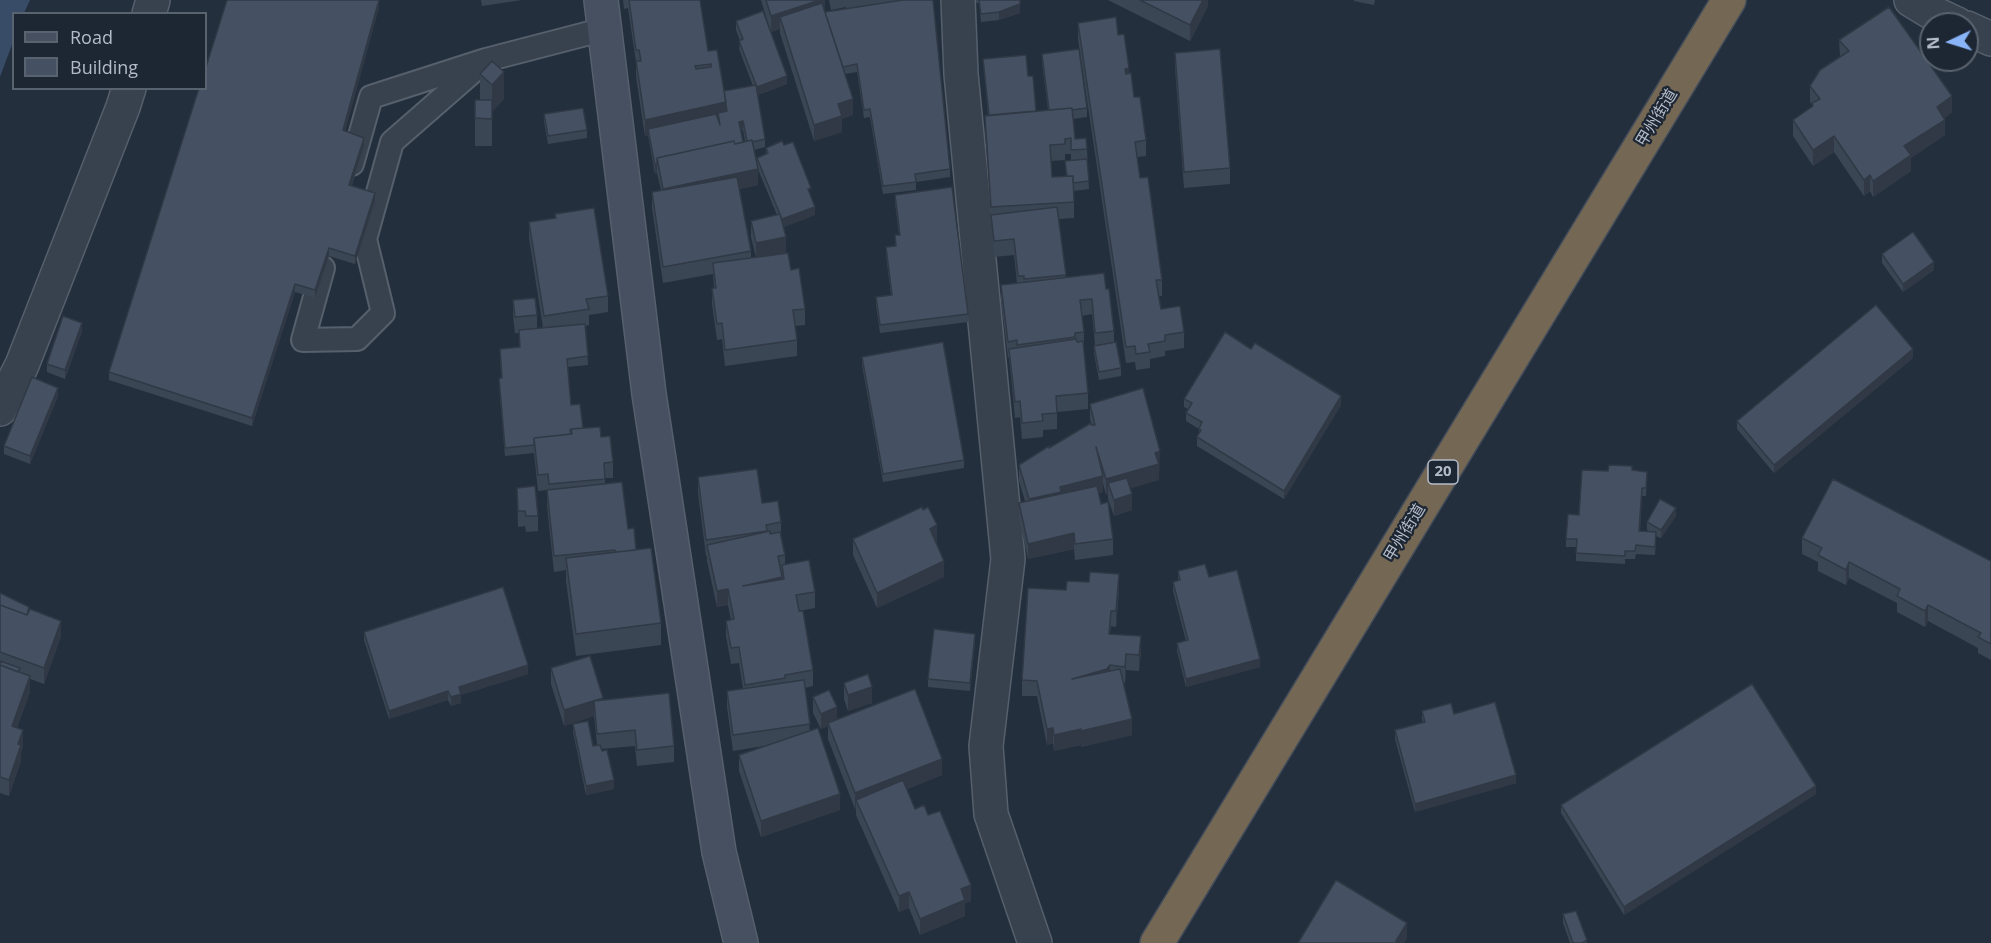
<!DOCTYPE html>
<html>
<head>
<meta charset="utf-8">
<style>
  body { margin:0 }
  #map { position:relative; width:1991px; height:943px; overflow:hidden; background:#242f3e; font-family:"Open Sans",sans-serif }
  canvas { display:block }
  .legend { position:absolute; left:12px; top:12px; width:195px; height:78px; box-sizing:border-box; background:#1d2633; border:2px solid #59626f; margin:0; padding:8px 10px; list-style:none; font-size:18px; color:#b4bcc9 }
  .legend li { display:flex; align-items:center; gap:12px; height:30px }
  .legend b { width:30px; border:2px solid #59626f }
  .north { position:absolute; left:1919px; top:12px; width:60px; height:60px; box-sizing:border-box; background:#1d2633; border:2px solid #59626f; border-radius:50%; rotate:266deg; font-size:16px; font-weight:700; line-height:24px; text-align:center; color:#b4bcc9 }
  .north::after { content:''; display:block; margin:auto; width:21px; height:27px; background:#8ab4f8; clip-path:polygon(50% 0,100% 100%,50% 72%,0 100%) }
</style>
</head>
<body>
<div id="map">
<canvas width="1991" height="943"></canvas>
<ul class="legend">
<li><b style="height:8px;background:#465061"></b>Road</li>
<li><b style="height:16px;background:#455162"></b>Building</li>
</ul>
<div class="north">N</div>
</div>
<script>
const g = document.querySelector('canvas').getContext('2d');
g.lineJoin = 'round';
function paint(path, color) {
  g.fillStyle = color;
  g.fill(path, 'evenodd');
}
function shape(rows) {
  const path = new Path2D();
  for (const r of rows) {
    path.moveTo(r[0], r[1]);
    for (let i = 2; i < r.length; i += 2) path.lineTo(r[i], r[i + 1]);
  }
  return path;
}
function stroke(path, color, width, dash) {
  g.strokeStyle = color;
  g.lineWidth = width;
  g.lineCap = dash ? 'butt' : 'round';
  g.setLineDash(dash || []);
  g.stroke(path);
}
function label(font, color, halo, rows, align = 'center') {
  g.font = font + ' "Open Sans","Noto Sans JP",sans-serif';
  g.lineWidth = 4.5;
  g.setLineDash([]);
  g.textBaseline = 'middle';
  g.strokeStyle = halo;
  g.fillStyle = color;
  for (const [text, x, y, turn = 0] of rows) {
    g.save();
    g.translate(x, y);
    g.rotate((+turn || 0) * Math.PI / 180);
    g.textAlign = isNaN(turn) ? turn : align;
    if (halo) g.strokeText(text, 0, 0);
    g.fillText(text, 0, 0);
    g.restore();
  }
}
paint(shape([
  [0,0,30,0,24,13,14,14,13,42,0,77]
]), '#394c67');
const lane = shape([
  [352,164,371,97,486,60],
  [323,268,303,340,357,339,383,313,365,239,392,142,486,60,605,29]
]);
const street = shape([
  [958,0,961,74,1008,559,986,746,991,814,1035,943],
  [1911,0,1929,11,1957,24],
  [149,14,153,0],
  [1967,28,1991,39],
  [0,409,22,365,123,107,129,88]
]);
const secondary = shape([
  [601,0,649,394,719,852,741,943]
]);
const highway = shape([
  [1157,943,1729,0]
]);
stroke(lane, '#565f6c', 26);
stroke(street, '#565f6c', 36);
stroke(secondary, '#565f6c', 36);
stroke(highway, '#434c59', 36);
stroke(lane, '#38414e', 22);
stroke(street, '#38414e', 33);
stroke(secondary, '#465061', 33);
stroke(highway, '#746855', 33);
paint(shape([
  [481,0,522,0,482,6],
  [623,0,700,0,708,51,724,91,753,86,739,49,740,41,736,30,736,21,768,23,761,0,825,0,825,12,846,9,846,7,831,10,829,0,933,0,950,169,950,177,916,182,916,190,883,194,870,117,864,118,857,72,845,74,853,115,842,119,842,132,814,141,780,33,780,29,771,32,787,84,758,95,765,139,765,147,754,150,757,167,757,158,766,155,766,148,784,145,811,196,815,215,783,227,786,253,775,255,791,270,805,309,805,325,795,326,797,340,797,356,725,366,722,339,717,340,712,304,712,288,714,288,713,274,663,283,652,208,652,192,661,190,657,173,655,174,648,135,645,136,636,77,636,62,628,8,624,9],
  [741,130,743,130,745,141,743,142],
  [757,167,777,215,751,221,751,237,756,257,751,258,751,251,739,189,758,185],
  [976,0,1020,0,1020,13,999,20,981,22,979,3,976,3],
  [1108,0,1208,0,1208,6,1190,41],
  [1354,0,1375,0,1374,5,1354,1],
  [379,7,345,131,364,146,352,185,375,201,355,264,329,256,315,298,295,292,252,426,109,380,109,372],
  [1078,23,1118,35,1146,140,1146,156,1137,157,1140,178,1162,280,1162,296,1159,296,1161,309,1184,332,1184,348,1165,351,1165,356,1150,359,1150,368,1136,370,1135,362,1126,363,1078,39],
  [1839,40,1952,112,1944,118,1945,135,1911,158,1911,171,1873,197,1870,191,1864,196,1834,152,1813,166,1793,136,1793,120,1812,107,1812,104,1810,102,1810,86,1840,56],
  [1175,53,1230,168,1230,184,1184,188,1175,69],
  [1042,54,1087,108,1087,117,1073,119,1075,139,1087,149,1089,189,1074,191,1074,218,1059,219,1066,277,1106,289,1114,331,1114,342,1121,368,1121,376,1099,380,1094,354,1094,346,1095,345,1092,314,1082,316,1084,332,1084,348,1088,393,1088,409,1057,412,1057,429,1043,430,1043,437,1022,439,1020,417,1015,418,1009,357,1008,358,1001,300,1001,285,1017,283,1014,255,994,257,985,132,985,116,988,115,983,59,1028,76,1036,111,1048,110,1042,62],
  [1065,154,1071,154,1071,160,1065,161,1066,176,1052,177,1051,161,1065,160],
  [492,61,504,99,492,112,492,146,475,146,475,100,480,100,480,74],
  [544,114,587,130,587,138,548,144,544,122],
  [895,195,968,314,968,322,880,333,876,306,876,297,891,295,886,255,886,247,895,246,895,235,899,235,895,203],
  [529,222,608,296,608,312,589,315,589,325,586,326,588,365,568,367,571,405,583,428,601,437,613,462,613,478,605,478,605,484,628,529,636,550,661,623,661,645,576,656,566,581,566,570,554,572,547,506,547,490,538,491,534,453,505,456,499,386,499,378,501,378,500,349,520,347,519,333,515,333,513,316,513,300,537,315,537,328,543,328,529,238],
  [1882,254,1934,270,1903,292,1882,263],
  [82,331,65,379,47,372,47,364],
  [862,357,964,460,964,468,883,482,862,365],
  [1913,358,1774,473,1737,429,1737,421],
  [58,396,30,464,4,454,4,446],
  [1184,399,1341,405,1284,499,1197,446,1197,437,1199,434,1199,429,1186,421,1186,413,1188,409,1184,407],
  [1090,404,1160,467,1159,467,1159,480,1130,488,1132,510,1114,516,1108,499,1108,495,1106,495,1103,483,1103,492,1098,493,1101,504,1113,539,1113,555,1075,560,1074,549,1028,559,1019,519,1019,503,1025,501,1019,481,1019,465,1049,448,1091,424,1090,419],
  [1632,470,1647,481,1646,496,1642,496,1640,531,1650,532,1647,530,1647,522,1676,516,1661,538,1656,536,1655,555,1636,554,1635,559,1625,559,1625,564,1576,561,1576,547,1566,547,1566,539,1579,515,1608,471],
  [698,477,762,503,781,522,781,538,785,555,785,564,815,592,815,608,799,611,813,670,813,686,805,688,810,731,840,810,761,837,739,771,739,755,764,746,733,751,727,707,727,691,743,689,739,663,731,664,726,636,726,621,731,620,728,605,717,607,707,561,707,556,706,556,698,493],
  [517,488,538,516,538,531,526,532,525,526,518,527],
  [1802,538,1991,561,1991,660,1978,653,1978,648,1928,621,1925,627,1897,612,1897,603,1849,578,1846,585,1818,571,1818,562,1802,554],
  [853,539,937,541,936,542,944,577,877,608,853,555],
  [1178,571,1209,577,1260,667,1186,687,1177,651,1177,643,1186,641,1173,591,1173,582,1178,581],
  [1066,590,1119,590,1116,627,1111,626,1110,634,1141,652,1139,671,1126,670,1125,683,1123,682,1132,735,1081,747,1081,745,1054,751,1053,743,1047,745,1037,696,1022,696,1022,680],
  [0,593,29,611,61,636,44,684,30,679,30,692,17,728,23,746,21,752,21,761,9,796,0,793],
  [364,632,528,674,461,695,461,703,451,706,448,700,389,719,364,640],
  [975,642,970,691,928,687,928,679],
  [551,668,603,700,674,746,674,762,637,766,635,746,601,749,614,789,586,795,573,732,573,724,593,746,597,745,594,716,564,726,551,684],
  [844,683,872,703,848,711,844,699],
  [813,697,837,719,942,775,907,789,915,809,928,815,971,901,965,903,965,916,920,935,909,908,899,912,856,815,856,808,855,809,828,739,828,726,821,729,813,713],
  [1422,711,1454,714,1516,783,1415,812,1395,739,1395,730,1423,723,1422,719],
  [1816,794,1624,915,1561,813,1561,805],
  [1563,914,1587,943,1570,943,1563,923]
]), '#3b4654');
paint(shape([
  [379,0,379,7,343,139,343,130],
  [820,0,825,0,825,14,780,17,780,29,771,32,771,16],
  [1020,0,1020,13,999,20,999,12],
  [1203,0,1208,0,1208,6,1190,41,1190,25],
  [1129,68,1129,84,1125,69],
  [504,72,504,99,492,112,492,146,492,85],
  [787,76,787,84,757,95,757,87],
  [1952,96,1952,112,1937,123,1937,107],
  [853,99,853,115,842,119,842,132,814,141,814,125,838,104],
  [726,102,726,118,718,113,718,120,648,129,648,135,645,136,645,120],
  [1945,120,1945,135,1911,158,1911,171,1873,197,1873,181,1904,146],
  [743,121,743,130,739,131,739,122],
  [1834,136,1834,152,1813,166,1813,150],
  [364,138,364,146,349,193,349,185],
  [655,165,657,165,657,173,655,174],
  [758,169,758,185,663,205,663,189],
  [1870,175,1870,191,1864,196,1864,180],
  [375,193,375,201,355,264,355,256],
  [815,207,815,215,782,228,782,219],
  [786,237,786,253,756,259,756,243],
  [329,248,329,256,315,298,315,290],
  [1934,262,1934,270,1903,292,1903,284],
  [295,284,295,292,252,426,252,418],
  [82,323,82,331,65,379,65,370],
  [1913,349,1913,358,1774,473,1774,465],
  [58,388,58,396,30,464,30,456],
  [1341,396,1341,405,1284,499,1284,491],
  [1160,451,1159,480,1112,494,1108,483,1108,495,1106,495,1106,479,1155,453],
  [1103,476,1103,492,1061,503,1029,515,1029,499,1060,487],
  [1132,494,1132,510,1114,516,1114,500],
  [1676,508,1676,516,1661,538,1661,530],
  [937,525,937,541,930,545,930,529],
  [1074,533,1074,549,1028,559,1028,544],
  [944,561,944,577,877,608,877,593],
  [1849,562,1849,578,1846,585,1846,570],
  [1119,574,1119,590,1116,627,1116,611],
  [782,577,782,593,743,586],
  [728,589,728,605,717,607,717,591],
  [1928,605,1928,621,1925,627,1925,611],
  [61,621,61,636,44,684,44,668],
  [975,634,975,642,970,691,970,683],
  [1141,636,1141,652,1139,671,1139,655],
  [1126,654,1126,670,1125,683,1125,667],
  [1260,659,1260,667,1186,687,1186,679],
  [528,665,528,674,461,695,461,703,451,706,451,697,459,687],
  [1110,665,1110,681,1072,679],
  [30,676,30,692,12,742,12,726],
  [872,687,872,703,848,711,848,695],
  [448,691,448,700,389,719,389,711],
  [603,698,603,714,594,701,594,716,564,726,564,710],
  [837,707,837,722,828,723,828,726,821,729,821,714],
  [1132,719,1132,735,1081,747,1081,731],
  [1053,728,1053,743,1047,745,1047,729],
  [1081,729,1081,745,1054,751,1054,735],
  [23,730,23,746,21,752,21,761,9,796,9,780,18,744],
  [942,759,942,775,860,807,856,800,856,808,855,809,855,793],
  [1516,775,1516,783,1415,812,1415,804],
  [614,780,614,789,586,795,586,786],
  [1816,786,1816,794,1624,915,1624,907],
  [840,794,840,810,761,837,761,821],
  [971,885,971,901,965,903,965,916,920,935,920,919,961,889],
  [909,892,909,908,899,912,899,896],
  [1407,923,1407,939,1404,943,1396,943,1396,941]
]), '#303945');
const building = shape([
  [227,0,379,0,343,130,364,138,349,185,375,193,355,256,329,248,315,290,295,284,252,418,109,372,199,88,206,88,206,67,227,0],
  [629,0,700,0,708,51,717,50,726,102,645,120,636,61,641,61,639,50,636,50,629,0],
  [711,64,711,67,696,69,695,66,711,64],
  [766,0,820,0,771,16,766,0],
  [903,0,933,0,950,169,915,174,916,182,883,186,870,109,864,110,857,64,843,67,825,12,903,0],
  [979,0,1020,0,1020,4,999,12,981,14,979,0],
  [1140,0,1203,0,1190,25,1140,0],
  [822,3,853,99,838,104,842,116,814,125,780,17,822,3],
  [1889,7,1952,96,1937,107,1945,120,1904,146,1911,155,1873,181,1870,175,1864,180,1834,136,1813,150,1793,120,1813,106,1812,103,1820,99,1810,86,1820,70,1849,51,1839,40,1889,7],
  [763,11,787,76,757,87,739,41,743,39,736,21,763,11],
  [1116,17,1118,35,1124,34,1129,68,1125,69,1126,74,1131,73,1134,97,1140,97,1146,140,1135,142,1140,178,1148,177,1162,280,1156,280,1161,309,1180,306,1184,332,1165,335,1165,341,1148,344,1150,352,1136,354,1135,346,1126,347,1078,23,1116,17],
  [1079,49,1087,108,1072,110,1072,108,1049,110,1042,54,1079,49],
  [1220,49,1230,168,1184,172,1175,53,1220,49],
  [1026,55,1028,76,1033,76,1036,111,989,115,983,59,1026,55],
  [492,61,504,72,492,85,480,74,492,61],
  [756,85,765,139,752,142,752,140,747,141,743,121,739,122,743,142,735,144,734,141,657,158,657,165,655,165,648,129,716,114,720,125,718,113,727,111,724,91,756,85],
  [475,100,492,100,492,119,475,118,475,100],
  [583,108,587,130,548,136,544,114,583,108],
  [1072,108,1075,139,1086,138,1087,149,1071,150,1071,138,1065,139,1065,144,1050,145,1052,177,1073,176,1074,202,991,207,985,116,1072,108],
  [752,140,758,169,663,189,657,158,734,141,735,144,752,140],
  [782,141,784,145,793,142,811,188,808,189,815,207,782,219,757,158,768,153,766,148,782,141],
  [1087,159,1089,181,1073,183,1073,176,1067,176,1065,161,1087,159],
  [737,177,751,251,663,267,652,192,737,177],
  [952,187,968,314,880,325,876,297,892,295,886,247,896,246,895,235,900,235,895,195,952,187],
  [1057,207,1066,275,1024,279,1024,276,1018,276,1014,239,994,241,991,215,1057,207],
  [594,208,608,296,586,299,589,309,544,316,529,222,556,218,555,214,594,208],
  [780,214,786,237,756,243,751,221,780,214],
  [1913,232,1934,262,1903,284,1882,254,1913,232],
  [788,253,791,270,799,268,805,309,793,310,797,340,725,350,722,323,717,324,712,288,716,288,713,263,788,253],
  [1104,273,1106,289,1109,289,1114,331,1095,333,1092,299,1080,300,1084,332,1075,333,1075,337,1017,345,1017,340,1008,342,1001,285,1104,273],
  [535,298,537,315,515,317,513,300,535,298],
  [1876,305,1913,349,1774,465,1737,421,1876,305],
  [63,316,82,323,65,370,47,364,63,316],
  [585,324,588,356,567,359,571,405,580,404,583,428,571,429,570,430,571,434,534,438,534,445,505,448,499,378,502,378,500,349,520,347,519,330,585,324],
  [1225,332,1251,349,1255,343,1341,396,1284,491,1197,437,1201,430,1199,429,1202,422,1186,413,1192,403,1184,399,1225,332],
  [1076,339,1077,342,1083,341,1088,393,1056,396,1057,413,1042,414,1043,421,1022,423,1020,401,1015,402,1009,349,1076,339],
  [943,342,964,460,883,474,862,357,943,342],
  [1116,342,1121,368,1099,372,1094,346,1116,342],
  [32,377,58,388,30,456,4,446,32,377],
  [1143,388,1160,451,1155,453,1159,464,1106,479,1096,447,1103,476,1060,487,1061,492,1029,499,1019,465,1049,446,1049,448,1091,423,1091,425,1095,425,1090,404,1143,388],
  [600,427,601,437,610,436,613,462,604,463,605,479,549,484,548,474,538,475,534,438,572,434,571,429,600,427],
  [1609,465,1632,466,1632,470,1647,472,1646,488,1642,488,1639,531,1656,532,1655,547,1636,545,1635,551,1625,551,1625,556,1576,553,1577,539,1566,539,1568,514,1579,515,1582,470,1608,471,1609,465],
  [757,469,762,503,778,501,781,522,766,525,767,531,706,540,698,477,757,469],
  [1127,478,1132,494,1114,500,1108,483,1127,478],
  [1833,479,1991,561,1991,644,1978,637,1981,633,1928,605,1925,611,1897,596,1900,589,1849,562,1846,570,1818,555,1822,548,1802,538,1833,479],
  [622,482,628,529,634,528,636,550,616,552,615,550,554,556,547,490,622,482],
  [535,486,538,516,526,516,525,511,518,511,517,488,535,486],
  [1097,486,1101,504,1108,502,1113,539,1075,544,1074,533,1028,544,1019,503,1097,486],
  [1660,499,1676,508,1661,530,1647,522,1660,499],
  [922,507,923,510,928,507,937,525,930,529,944,561,877,593,853,539,922,507],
  [770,531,770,534,780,532,785,555,778,556,782,577,743,586,784,579,782,565,809,560,815,592,796,595,799,611,803,611,813,670,785,675,785,678,745,685,739,647,731,648,726,621,734,619,728,589,717,591,707,545,770,531],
  [651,548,661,623,576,634,566,558,651,548],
  [1205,564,1209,577,1237,570,1260,659,1186,679,1177,643,1188,640,1173,582,1180,580,1178,571,1205,564],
  [1090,572,1119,574,1116,611,1111,611,1109,634,1141,636,1139,655,1126,654,1125,667,1110,665,1107,669,1072,679,1120,669,1132,719,1081,731,1081,729,1054,735,1053,728,1047,729,1037,681,1022,680,1028,588,1066,590,1067,581,1089,582,1090,572],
  [503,587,528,665,459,687,461,694,451,697,448,691,389,711,364,632,503,587],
  [0,593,29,607,27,615,0,605,0,593],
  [0,605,27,615,30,609,61,621,44,668,0,652,0,605],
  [934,629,975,634,970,683,928,679,934,629],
  [590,656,603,698,564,710,551,668,590,656],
  [0,661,20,668,18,672,0,665,0,661],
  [0,665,30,676,12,726,23,730,18,744,21,745,9,780,0,777,0,665],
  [868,674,872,687,848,695,844,683,868,674],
  [804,680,810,724,733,735,727,691,804,680],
  [1752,684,1816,786,1624,907,1561,805,1752,684],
  [915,689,942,759,855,793,828,723,915,689],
  [829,690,837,707,821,714,813,697,829,690],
  [669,693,674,746,637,750,635,730,597,734,594,701,669,693],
  [1495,702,1516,775,1415,804,1395,730,1425,722,1422,711,1451,703,1454,714,1495,702],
  [588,721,593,746,600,745,602,751,607,750,614,780,586,786,573,724,588,721],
  [818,728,840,794,761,821,739,755,818,728],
  [903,780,915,809,924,805,928,815,940,811,971,885,961,889,965,900,920,919,909,892,899,896,856,800,903,780],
  [1336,880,1407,923,1396,941,1398,943,1298,943,1336,880],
  [1576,911,1587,940,1582,943,1573,943,1563,914,1576,911]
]);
paint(building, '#455162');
stroke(building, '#303945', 1.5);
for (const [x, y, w] of [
  [1443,472,30]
]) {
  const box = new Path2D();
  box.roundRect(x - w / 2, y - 12, w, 24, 4.5);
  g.fillStyle = '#1d2633';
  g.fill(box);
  stroke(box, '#b4bcc9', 1.5);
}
label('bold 15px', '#b4bcc9', null, [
  ["20",1443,472]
]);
label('16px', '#b4bcc9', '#1d2633', [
  ["甲州街道",1657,118,-59],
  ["甲州街道",1405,533,-59]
]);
</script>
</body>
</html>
